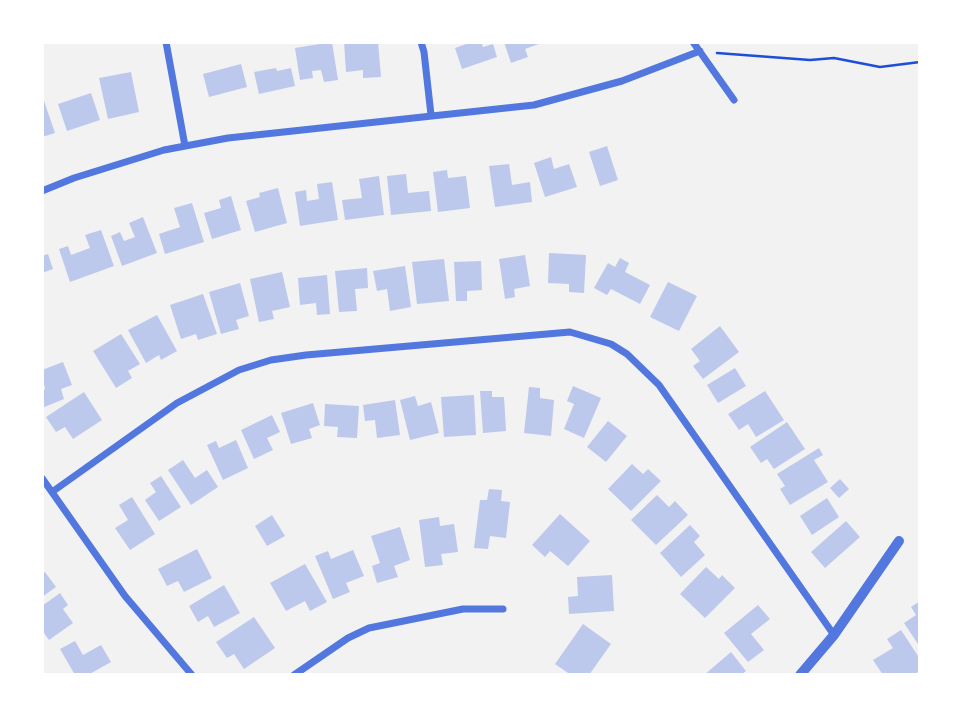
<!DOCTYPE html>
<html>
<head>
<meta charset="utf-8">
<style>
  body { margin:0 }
  #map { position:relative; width:962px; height:717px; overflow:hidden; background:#f2f2f2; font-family:"Times New Roman",serif }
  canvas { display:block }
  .frame { position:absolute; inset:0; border:44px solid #fff; pointer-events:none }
</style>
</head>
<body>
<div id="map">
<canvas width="962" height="717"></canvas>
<div class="frame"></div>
</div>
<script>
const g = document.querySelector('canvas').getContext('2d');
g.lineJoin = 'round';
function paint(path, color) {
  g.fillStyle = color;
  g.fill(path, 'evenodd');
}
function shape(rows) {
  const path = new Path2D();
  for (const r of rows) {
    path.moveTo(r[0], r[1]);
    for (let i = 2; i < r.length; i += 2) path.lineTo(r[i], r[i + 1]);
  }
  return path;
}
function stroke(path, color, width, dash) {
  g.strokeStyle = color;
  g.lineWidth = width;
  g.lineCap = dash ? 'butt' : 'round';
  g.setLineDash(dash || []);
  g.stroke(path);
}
paint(shape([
  [332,42,338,80,324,82,321,70,312,71,313,78,300,80,295,48],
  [344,42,378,42,381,77,363,78,363,70,346,72],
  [472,42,481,42,483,47,493,44,497,57,462,69,455,48],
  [504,42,544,42,525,49,528,57,511,63],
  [241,64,247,87,209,97,203,74],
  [276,68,277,71,291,68,295,86,259,94,254,72],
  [131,72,139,112,108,119,99,78],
  [91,93,100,120,67,131,58,104],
  [42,95,55,133,42,137],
  [607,146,618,180,600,186,589,152],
  [551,157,554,169,569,164,577,187,545,197,534,163],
  [509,164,512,185,530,182,532,202,495,207,489,166],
  [447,170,448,178,466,176,470,208,438,212,433,172],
  [406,174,408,193,429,191,431,211,391,215,387,176],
  [379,176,384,215,345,220,342,200,362,198,359,179],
  [332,182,338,220,300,226,295,192,306,190,307,201,319,199,317,184],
  [278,188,287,223,255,232,246,201,260,197,259,193],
  [231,196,241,230,212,239,204,213,221,208,219,200],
  [192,203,204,242,165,254,159,234,180,227,174,208],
  [143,217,157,253,122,266,111,236,120,232,124,241,135,237,129,223],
  [101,230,114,266,70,282,59,249,68,246,71,255,90,248,85,235],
  [549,253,586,255,584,293,569,292,569,284,548,283],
  [48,254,53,269,42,273,42,256],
  [525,255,530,286,514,289,515,297,505,299,499,259],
  [620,258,629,263,625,272,650,285,640,304,611,289,607,295,594,288,608,263,615,267],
  [444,259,449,301,417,304,412,262],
  [481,261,482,290,467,291,467,301,456,301,454,262],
  [405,266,411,307,390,311,387,289,377,291,373,271],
  [367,268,368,288,355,289,357,311,339,312,335,271],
  [282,272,290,307,272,311,274,319,259,322,250,279],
  [327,275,330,314,317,315,316,303,300,305,298,278],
  [668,282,697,296,679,331,650,317],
  [240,283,249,316,236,320,239,329,221,334,209,292],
  [203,294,217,334,198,340,196,334,181,339,170,305],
  [157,315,177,351,161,360,159,355,146,363,128,330],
  [720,326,739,352,703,379,693,366,700,361,691,349],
  [121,334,140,364,128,371,132,378,116,388,93,351],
  [63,362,72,385,61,389,64,399,42,408,42,390,45,389,42,370],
  [735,368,746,386,718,403,707,385],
  [573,386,601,398,584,438,564,429,574,404,567,401],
  [529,387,540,388,540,398,554,400,551,436,524,433],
  [480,391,492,391,492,397,504,397,506,431,483,433],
  [765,391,784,420,756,437,748,424,739,430,728,414],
  [84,392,102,420,73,439,65,427,56,432,46,417],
  [474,395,476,435,444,437,441,397],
  [415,396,418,406,431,402,439,433,410,440,400,400],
  [395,400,400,435,377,438,375,420,365,421,363,405],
  [313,403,320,425,309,429,312,438,291,444,281,413],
  [325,404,359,406,357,438,337,437,338,427,324,426],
  [272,415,280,432,267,438,273,450,254,459,241,430],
  [608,421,627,436,606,462,587,447],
  [787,422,805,449,774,469,767,459,761,463,750,447],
  [236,440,248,468,223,480,207,445,216,441,219,448],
  [819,448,823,455,814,460,828,482,790,505,780,489,785,486,777,474],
  [183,460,195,478,207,470,218,487,191,505,168,470],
  [632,464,643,474,648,469,661,481,631,511,608,489],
  [161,476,181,507,159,521,145,500,156,492,150,483],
  [840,479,849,489,839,498,830,488],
  [489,489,502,490,501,501,510,502,506,538,490,536,488,549,474,548,480,500,487,500],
  [657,495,669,507,675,501,688,515,656,545,631,520],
  [132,497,155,534,130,550,115,528,128,520,119,505],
  [827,498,839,517,812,535,800,516],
  [560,514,590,541,568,566,550,551,545,557,532,545],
  [272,515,285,536,267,546,255,526],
  [439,517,440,526,454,524,458,552,441,554,443,565,425,567,419,520],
  [846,521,860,537,825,568,811,552],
  [690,525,700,536,694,542,705,555,681,577,660,553],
  [400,527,410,560,394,566,398,577,377,583,372,566,380,563,371,536],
  [197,549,212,578,184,592,178,581,167,586,158,569],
  [353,550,364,576,346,583,350,592,333,599,315,556,328,551,331,559],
  [305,564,327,602,310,611,305,601,286,611,270,583],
  [706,567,719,579,722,575,735,588,705,618,680,594],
  [45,572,56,587,42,597,42,574],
  [612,575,614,611,569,614,568,597,578,596,577,577],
  [224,585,240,613,214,627,208,616,198,622,189,606],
  [60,593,68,605,63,609,73,623,49,640,42,630,42,606],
  [920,601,920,643,918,644,904,623,916,615,911,607],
  [758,605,770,619,751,634,764,650,748,662,724,633],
  [254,617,275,648,244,669,234,654,227,658,216,642],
  [583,624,611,644,589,675,571,675,555,664],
  [901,630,920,659,920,671,913,675,883,675,873,660,893,648,887,639],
  [75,641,83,655,101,645,111,662,88,675,75,675,60,649],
  [731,652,746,671,741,675,704,675]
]), '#bdc9ec');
stroke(shape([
  [717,53,810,60,834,58,880,67,920,62]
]), '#1d4ed8', 2.5);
stroke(shape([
  [166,42,185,146],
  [421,42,424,52,431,115],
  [693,42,734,100],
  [42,191,74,178,164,150,228,138,534,105,622,81,700,51],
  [42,478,125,596,192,675],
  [52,492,177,403,239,370,271,360,306,355,570,332,611,344,627,354,659,385,834,635],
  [294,675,348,638,369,628,463,609,503,609]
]), '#5277de', 7);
stroke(shape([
  [800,675,834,635,899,541]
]), '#5277de', 10);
</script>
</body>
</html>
